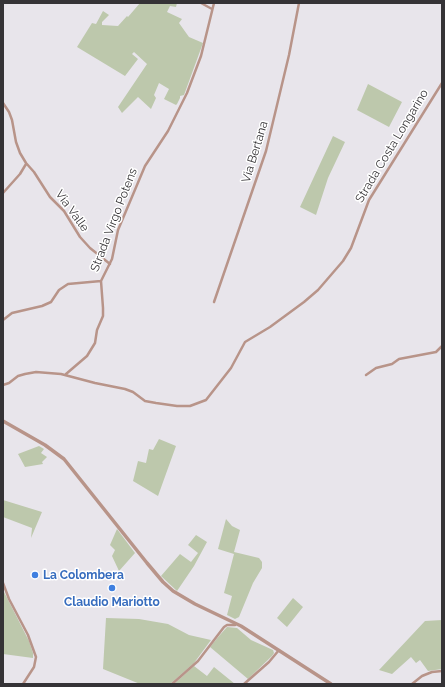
<!DOCTYPE html>
<html>
<head>
<meta charset="utf-8">
<style>
  body { margin:0 }
  #map { position:relative; width:445px; height:687px; overflow:hidden; background:#e8e5eb; font-family:Raleway,sans-serif }
  canvas { display:block }
  .frame { position:absolute; inset:0; border:4px solid #353336; pointer-events:none }
</style>
</head>
<body>
<div id="map">
<canvas width="445" height="687"></canvas>
<div class="frame"></div>
</div>
<script>
const g = document.querySelector('canvas').getContext('2d');
g.lineJoin = 'round';
function paint(path, color) {
  g.fillStyle = color;
  g.fill(path, 'evenodd');
}
function shape(rows) {
  const path = new Path2D();
  for (const r of rows) {
    path.moveTo(r[0], r[1]);
    for (let i = 2; i < r.length; i += 2) path.lineTo(r[i], r[i + 1]);
  }
  return path;
}
function stroke(path, color, width, dash) {
  g.strokeStyle = color;
  g.lineWidth = width;
  g.lineCap = dash ? 'butt' : 'round';
  g.setLineDash(dash || []);
  g.stroke(path);
}
function label(font, color, halo, rows, align = 'center') {
  g.font = font + ' Raleway,sans-serif';
  g.lineWidth = 3;
  g.setLineDash([]);
  g.textBaseline = 'middle';
  g.strokeStyle = halo;
  g.fillStyle = color;
  for (const [text, x, y, turn = 0] of rows) {
    g.save();
    g.translate(x, y);
    g.rotate((+turn || 0) * Math.PI / 180);
    g.textAlign = isNaN(turn) ? turn : align;
    if (halo) g.strokeText(text, 0, 0);
    g.fillText(text, 0, 0);
    g.restore();
  }
}
paint(shape([
  [140,3,177,3,176,7,170,6,167,12,182,19,179,23,189,37,203,43,184,95,180,96,180,98,177,104,176,105,164,99,169,89,159,83,154,95,156,98,151,109,138,97,122,113,118,107,147,64,134,52,132,54,138,59,125,76,77,47,92,23,96,24,103,11,109,15,102,22,102,25,118,26,127,16,128,17],
  [368,84,402,102,389,127,357,110],
  [333,136,345,142,328,178,316,215,300,207],
  [159,439,176,446,158,496,133,481,138,461,146,463,149,449,153,450],
  [39,446,44,449,41,453,47,457,42,462,43,464,25,467,18,454],
  [3,500,42,512,31,538,32,528,3,517],
  [226,519,232,526,240,530,234,552,259,558,262,562,262,568,253,583,239,617,235,619,227,615,232,596,224,593,234,554,218,549],
  [117,529,135,553,119,571,112,556,115,550,110,545],
  [196,535,207,542,194,566,177,591,161,576,180,554,191,562,198,553,188,545],
  [3,590,29,641,33,653,33,658,3,654],
  [293,598,303,607,287,627,277,618],
  [106,618,139,619,168,624,189,635,211,640,194,663,170,684,140,684,103,669],
  [442,620,442,669,428,671,420,660,416,663,411,657,392,674,379,670,425,621],
  [227,627,237,628,251,640,273,650,274,653,272,656,248,679,210,647,219,636],
  [194,666,207,676,214,667,235,684,174,684]
]), '#bdc8ac');
stroke(shape([
  [201,3,212,9],
  [3,103,9,112,12,120,16,142,20,153,26,163,34,172,50,197,64,211,80,237,90,248,110,264],
  [3,193,20,174,26,164],
  [214,302,266,151,289,55,299,3],
  [3,320,12,313,42,306,51,302,59,290,68,284,101,281],
  [66,374,87,356,95,343,97,330,103,316,103,308,101,281,112,259,118,230,145,166,168,131,187,93,201,56,214,3],
  [366,375,376,368,392,364,399,359,436,352,442,346],
  [3,385,9,383,18,376,25,374,36,372,61,374,95,383,125,389,133,392,145,401,156,403,177,406,190,406,206,400,231,368,245,342,270,327,304,302,318,290,343,261,351,248,369,200,442,83],
  [3,583,9,599,28,635,36,657,34,667,23,684],
  [172,684,198,661,224,627,227,625,235,625],
  [244,684,269,662,279,650],
  [412,684,422,676,432,672,442,671]
]), '#b89489', 2.5);
stroke(shape([
  [3,421,45,445,64,459,147,563,163,582,173,591,195,604,241,626,331,684]
]), '#b89489', 3.5);
for (const [x, y, r, color] of [
  [35,575,4,"#3f7fe0"],
  [112,588,4,"#3f7fe0"]
]) {
  const dot = new Path2D();
  dot.arc(x, y, r, 0, 2 * Math.PI);
  g.fillStyle = color;
  g.fill(dot);
  stroke(dot, '#fff', 1.5);
}
label('12px', '#353336', '#fff', [
  ["Strada Costa Longarino",392,146,-59],
  ["Via Bertana",255,152,-73],
  ["Via Valle",72,211,54],
  ["Strada Virgo Potens",114,220,-69]
]);
label('bold 12px', '#366cbe', '#fff', [
  ["La Colombera",43,575],
  ["Claudio Mariotto",112,602,"center"]
], 'left');
</script>
</body>
</html>
